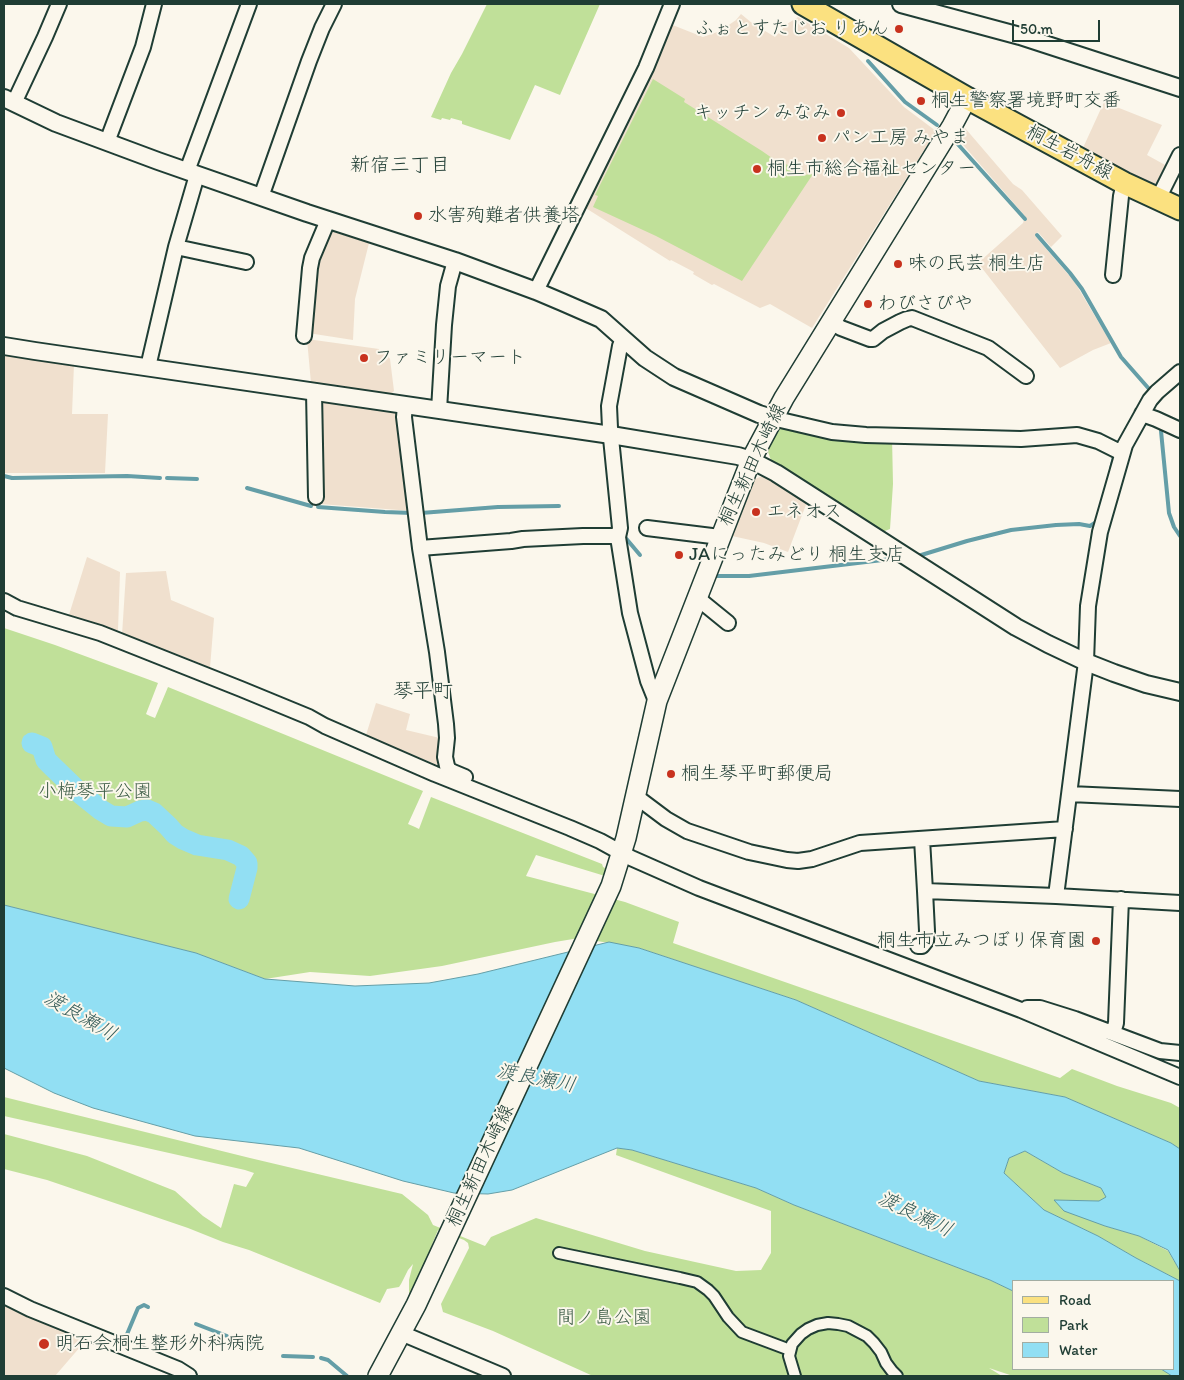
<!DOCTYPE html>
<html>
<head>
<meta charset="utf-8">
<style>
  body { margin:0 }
  #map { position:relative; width:1184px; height:1380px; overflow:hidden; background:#fbf7ec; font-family:Itim,sans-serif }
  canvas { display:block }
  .frame { position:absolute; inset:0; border:5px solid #1f3d34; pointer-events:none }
  .legend { position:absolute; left:1012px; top:1280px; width:162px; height:90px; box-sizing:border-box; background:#fbf7ec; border:1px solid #a3ada2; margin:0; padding:6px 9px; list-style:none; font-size:15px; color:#1f3d34 }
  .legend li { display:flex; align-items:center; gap:10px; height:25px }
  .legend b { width:25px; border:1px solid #a3ada2 }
  .scale { position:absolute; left:1012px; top:20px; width:88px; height:22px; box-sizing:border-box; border:2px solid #1f3d34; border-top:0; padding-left:6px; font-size:15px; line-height:18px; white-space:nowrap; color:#1f3d34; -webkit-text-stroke:4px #fbf7ec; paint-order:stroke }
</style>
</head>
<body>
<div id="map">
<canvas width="1184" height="1380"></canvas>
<div class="frame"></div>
<ul class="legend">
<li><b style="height:6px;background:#fbe180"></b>Road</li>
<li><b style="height:14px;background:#c0e099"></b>Park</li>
<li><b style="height:14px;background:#92dff3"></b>Water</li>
</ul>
<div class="scale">50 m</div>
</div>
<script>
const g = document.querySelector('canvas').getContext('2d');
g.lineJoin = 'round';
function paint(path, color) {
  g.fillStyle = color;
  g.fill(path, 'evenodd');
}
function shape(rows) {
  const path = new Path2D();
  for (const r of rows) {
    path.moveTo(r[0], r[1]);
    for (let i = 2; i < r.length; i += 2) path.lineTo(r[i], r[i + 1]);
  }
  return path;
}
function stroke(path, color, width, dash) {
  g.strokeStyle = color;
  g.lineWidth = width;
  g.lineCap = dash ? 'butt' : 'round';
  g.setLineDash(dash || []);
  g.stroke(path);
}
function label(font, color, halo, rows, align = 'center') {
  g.font = font + ' Itim,"Klee One",sans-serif';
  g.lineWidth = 4;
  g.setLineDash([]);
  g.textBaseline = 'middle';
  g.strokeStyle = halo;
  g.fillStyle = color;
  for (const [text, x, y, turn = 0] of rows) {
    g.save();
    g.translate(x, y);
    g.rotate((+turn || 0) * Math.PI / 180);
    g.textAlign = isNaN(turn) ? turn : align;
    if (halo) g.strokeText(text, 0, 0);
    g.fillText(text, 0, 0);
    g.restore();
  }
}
paint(shape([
  [741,14,752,23,775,37,787,24,798,17,849,48,904,107,936,131,812,328,770,304,760,308,714,284,712,285,693,274,694,272,671,260,670,261,584,207,670,24,703,37,720,31,736,20],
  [1104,102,1162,125,1147,155,1167,166,1159,182,1152,185,1105,163,1082,150],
  [965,128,1013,184,1022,190,1062,236,1051,247,1038,232,1035,236,1074,281,1111,343,1093,350,1060,368,978,263,1023,223,1025,216,958,139],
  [328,230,369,243,355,299,353,340,308,333,314,269],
  [307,339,379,349,379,352,387,354,390,359,394,391,390,395,311,383],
  [4,354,74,364,72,414,108,414,105,473,4,473],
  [320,400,399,412,412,511,320,504],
  [765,475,807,502,788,552,764,543,732,536,755,479],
  [87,557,120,572,118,630,116,632,68,618],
  [166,571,171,600,214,618,210,668,182,656,122,635,126,573],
  [376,703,410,714,406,730,444,739,440,763,437,765,366,735],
  [4,1304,87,1339,55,1376,4,1376]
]), '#f0e0ce');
paint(shape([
  [487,4,600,4,560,95,535,85,510,140,462,124,462,121,451,118,450,120,442,118,441,120,431,117,451,73,462,54],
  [653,79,685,99,684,102,762,151,782,165,784,163,804,175,813,174,742,281,656,236,593,207,598,196,595,195],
  [777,426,892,437,893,484,890,529,882,532,772,463,767,449],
  [4,628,55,645,158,683,146,714,150,716,155,718,168,687,423,791,408,824,415,827,419,829,431,797,602,864,603,867,607,869,605,876,536,855,526,876,625,902,679,922,673,943,1060,1078,1072,1069,1117,1086,1171,1103,1180,1108,1180,1149,1171,1143,1065,1097,979,1081,796,1000,639,948,579,938,555,942,442,966,370,976,310,972,265,979,196,953,4,905],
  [4,1097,250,1158,402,1194,428,1215,433,1225,485,1246,491,1237,536,1218,645,1251,736,1271,761,1270,771,1253,771,1211,616,1155,617,1148,632,1150,756,1188,794,1205,990,1280,1013,1291,1013,1369,1161,1369,1172,1376,1013,1376,989,1368,1002,1376,593,1376,493,1331,443,1312,441,1304,469,1248,468,1243,464,1240,438,1230,433,1242,430,1251,409,1298,409,1280,413,1264,408,1270,401,1284,399,1287,387,1289,380,1303,249,1250,223,1242,188,1228,47,1180,4,1169,4,1134,87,1156,175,1191,203,1216,221,1228,234,1184,246,1187,254,1173,245,1170,4,1116],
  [1025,1151,1063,1173,1101,1188,1107,1198,1099,1201,1055,1200,1105,1226,1139,1236,1168,1251,1180,1271,1180,1281,1136,1258,1098,1236,1044,1210,1004,1173,1009,1158]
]), '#c0e099');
const water = shape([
  [4,905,196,953,265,979,355,986,429,983,478,974,609,942,639,948,796,1000,979,1081,1065,1097,1171,1143,1180,1149,1180,1271,1168,1250,1139,1236,1105,1226,1064,1211,1054,1200,1099,1201,1106,1197,1101,1188,1063,1173,1025,1151,1009,1158,1004,1173,1044,1210,1098,1236,1136,1258,1180,1281,1180,1376,1172,1376,1161,1369,1173,1369,1173,1281,1013,1281,1013,1291,990,1280,794,1205,756,1188,632,1150,617,1148,512,1190,488,1194,454,1193,403,1181,299,1148,195,1136,93,1108,54,1093,4,1068,4,905]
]);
paint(water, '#92dff3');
stroke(water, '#649ea7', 1);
stroke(shape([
  [868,61,905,102,937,125],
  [955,141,1025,219],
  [1037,235,1070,273,1082,289,1121,357,1150,390,1149,392],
  [1161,431,1169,513,1174,527,1180,536],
  [1111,469,1114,457],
  [4,476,12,478,127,476,160,478],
  [167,478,197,479],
  [247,488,311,506],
  [318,507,385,512,412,513],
  [421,513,498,507,559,506],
  [624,536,640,555],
  [918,556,967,541,1011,530,1056,525,1079,524,1090,526,1098,521],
  [717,576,749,576,891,559],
  [196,1324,227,1336],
  [125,1339,138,1308,144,1305,148,1307],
  [235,1339,256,1347],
  [283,1356,313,1357],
  [321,1358,328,1360,347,1376]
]), '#649ea7', 4);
stroke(shape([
  [32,743,42,747,46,760,53,767,81,794,101,810,111,816,127,817,140,811,147,810,154,813,168,826,175,834,183,839,197,845,228,850,241,856,247,863,247,868,239,899]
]), '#92dff3', 21);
const pedestrian = shape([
  [559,1253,680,1278,697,1282,708,1290,714,1296,728,1317,742,1332,790,1350],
  [795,1376,789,1356,792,1344,801,1334,808,1329,817,1325,828,1323,838,1324,848,1326,867,1336,874,1343,881,1352,886,1363,892,1371,897,1376]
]);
const minor = shape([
  [14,103,45,37,59,4],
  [107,142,143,47,154,4],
  [187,171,249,4],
  [261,197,309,61,322,28,334,4],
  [1158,199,1180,155],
  [176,247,246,262],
  [1113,275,1121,196,1124,183],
  [536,291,646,68,672,4],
  [831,322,841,328,870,339,873,339,883,331,900,322,907,319,912,318,988,348,1026,376],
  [304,336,310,268,312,258,328,220],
  [623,339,620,346,609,406,610,428,620,528,618,537,630,613,648,681,654,696,657,701],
  [148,367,176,247,197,175],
  [314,392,316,497],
  [405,405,404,417,420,548,437,652,446,724,447,738,445,757,447,766,449,770,453,772,465,777],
  [439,410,444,325,448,286,455,261],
  [1142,414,1156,419,1180,430],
  [772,418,832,432,866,435,1021,439,1077,435,1098,441,1122,453],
  [647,528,720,537],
  [420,548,511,541,523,539,583,536,612,536,618,537],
  [696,597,728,623],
  [4,601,17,608,37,614,100,633,241,689,309,717,325,726,435,774,570,828,600,841,631,858,699,888,1021,1010,1180,1077],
  [1070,794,1180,799],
  [634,799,642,801,666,819,687,831,749,852,787,860,798,861,812,859,860,843,1065,829],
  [922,839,925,891,1056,896,1180,903],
  [1056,896,1086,662,1088,606,1100,532,1125,445,1150,400,1157,392,1180,372],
  [918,946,922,946,926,941,927,931,925,891],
  [1027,1008,1040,1008,1075,1019,1160,1051,1180,1053],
  [1113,1033,1116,1023,1121,899],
  [4,1296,30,1309,178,1369,189,1376],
  [401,1333,503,1376]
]);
const tertiary = shape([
  [901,4,1020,36,1180,88],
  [4,98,56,123,158,161,307,213,455,261,536,291,562,302,601,319,645,358,674,377,759,414,772,418],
  [4,346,35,351,611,435,738,456,751,460,776,473,1016,627,1048,644,1086,662,1114,673,1146,684,1180,692]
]);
const secondary = shape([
  [378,1376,416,1305,611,886,626,838,657,701,751,460,784,398,952,126,967,98]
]);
const primary = shape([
  [803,4,967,98,1124,183,1180,209]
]);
stroke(pedestrian, '#1f3d34', 14);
stroke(minor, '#1f3d34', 18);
stroke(tertiary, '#1f3d34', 20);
stroke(secondary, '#1f3d34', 22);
stroke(primary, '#1f3d34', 25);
stroke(pedestrian, '#fbf7ec', 10);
stroke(minor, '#fbf7ec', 14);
stroke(tertiary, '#fbf7ec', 16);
stroke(secondary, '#fbf7ec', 19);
stroke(primary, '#fbe180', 21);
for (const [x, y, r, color] of [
  [899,29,5,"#c8321e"],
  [921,101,5,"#c8321e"],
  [841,113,5,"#c8321e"],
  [822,138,5,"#c8321e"],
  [757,169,5,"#c8321e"],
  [418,216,5,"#c8321e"],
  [898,264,5,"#c8321e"],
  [868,304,5,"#c8321e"],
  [364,358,5,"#c8321e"],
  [756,512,5,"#c8321e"],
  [679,555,5,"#c8321e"],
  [671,774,5,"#c8321e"],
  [1096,941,5,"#c8321e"],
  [44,1344,6,"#c8321e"]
]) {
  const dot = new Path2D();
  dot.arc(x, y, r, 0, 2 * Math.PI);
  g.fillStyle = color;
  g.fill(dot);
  stroke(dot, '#fbf7ec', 2);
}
label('19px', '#1f3d34', '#fbf7ec', [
  ["ふぉとすたじお りあん",889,29,"right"],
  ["桐生警察署境野町交番",931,101],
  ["キッチン みなみ",831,113,"right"],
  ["パン工房 みやま",832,138],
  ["桐生市総合福祉センター",767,169],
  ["水害殉難者供養塔",428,216],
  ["味の民芸 桐生店",908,264],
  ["わびさびや",878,304],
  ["ファミリーマート",374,358],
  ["エネオス",766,512],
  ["JAにったみどり 桐生支店",689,555],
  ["桐生琴平町郵便局",681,774],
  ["桐生市立みつぼり保育園",1086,941,"right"],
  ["明石会桐生整形外科病院",55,1344]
], 'left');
label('19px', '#1f3d34', '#fbf7ec', [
  ["桐生岩舟線",1069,153,28],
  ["桐生新田木崎線",753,465,-65],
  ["桐生新田木崎線",481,1166,-65]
]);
label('19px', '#3f5e48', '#fbf7ec', [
  ["小梅琴平公園",95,792],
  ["間ノ島公園",604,1318]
]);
label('20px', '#1f3d34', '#fbf7ec', [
  ["新宿三丁目",400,166],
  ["琴平町",423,692]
]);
label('italic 20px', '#365d5a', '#fbf7ec', [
  ["渡良瀬川",80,1017,30],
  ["渡良瀬川",536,1079,11],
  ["渡良瀬川",915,1215,26]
]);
</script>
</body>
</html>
